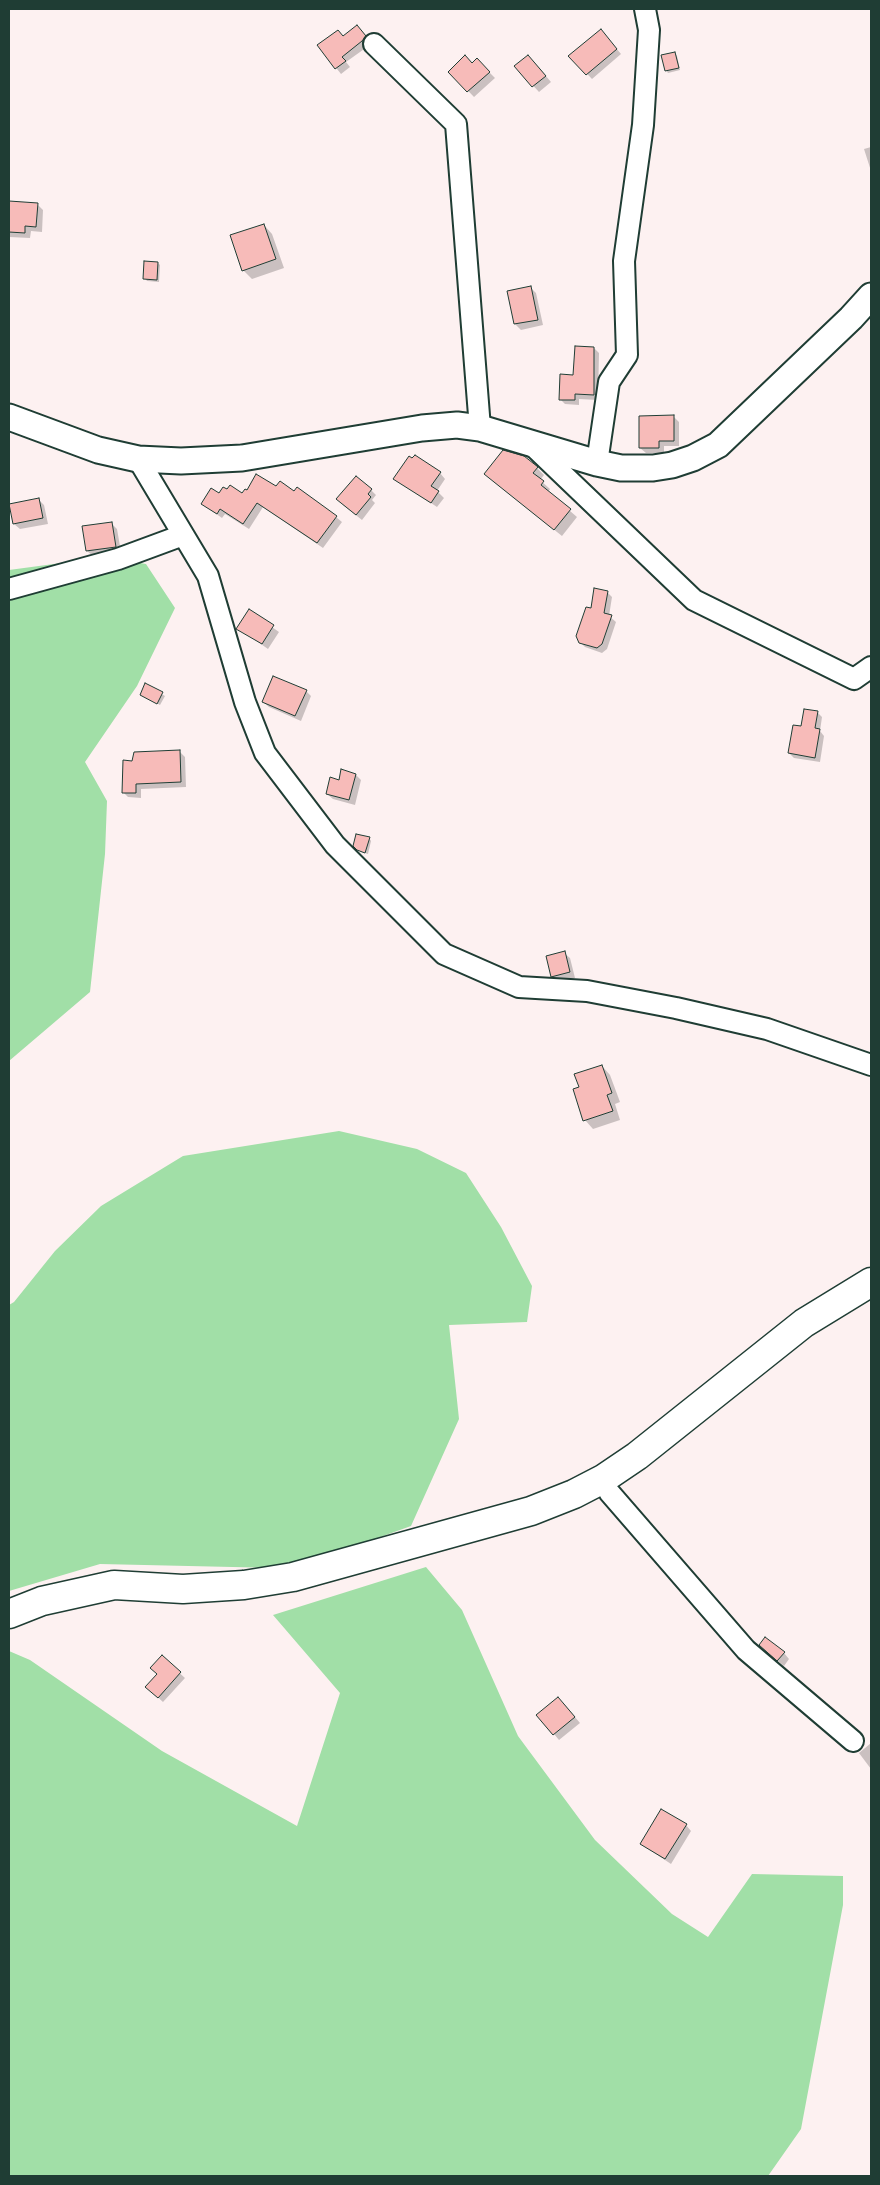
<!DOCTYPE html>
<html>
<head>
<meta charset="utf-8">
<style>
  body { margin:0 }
  #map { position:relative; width:880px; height:2185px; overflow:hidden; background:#fdf1f1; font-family:Pangolin,sans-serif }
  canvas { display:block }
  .frame { position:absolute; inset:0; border:10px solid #1f3d34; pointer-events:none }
</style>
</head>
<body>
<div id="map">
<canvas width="880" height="2185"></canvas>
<div class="frame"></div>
</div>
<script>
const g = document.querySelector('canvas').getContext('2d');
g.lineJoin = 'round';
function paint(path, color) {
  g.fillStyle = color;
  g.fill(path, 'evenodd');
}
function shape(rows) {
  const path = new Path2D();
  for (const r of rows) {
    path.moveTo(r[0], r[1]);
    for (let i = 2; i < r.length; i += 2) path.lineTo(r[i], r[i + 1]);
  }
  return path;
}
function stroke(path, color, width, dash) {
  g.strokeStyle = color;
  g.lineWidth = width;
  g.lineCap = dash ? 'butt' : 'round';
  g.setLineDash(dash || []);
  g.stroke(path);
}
paint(shape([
  [106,557,146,564,175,608,137,686,85,762,107,801,105,854,90,992,9,1061,9,570],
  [339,1131,417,1149,466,1173,501,1227,532,1286,527,1322,449,1325,459,1419,411,1526,344,1550,277,1568,100,1564,9,1591,9,1305,14,1302,55,1251,101,1206,183,1156],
  [426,1567,462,1610,518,1736,595,1840,672,1914,708,1937,752,1874,843,1876,843,1905,801,2129,768,2176,9,2176,9,1651,30,1660,162,1751,297,1826,340,1693,273,1615]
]), '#a1dfa7');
paint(shape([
  [362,32,370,42,367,47,346,62,350,67,341,74,318,45],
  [606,36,621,54,592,79,570,56],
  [675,53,677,56,680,70,668,73,666,70],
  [477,60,495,78,474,97,450,72,473,64],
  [534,62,551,82,539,92,516,67],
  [871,147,871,171,864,149],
  [9,202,37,204,43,210,42,232,31,231,30,238,9,237],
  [264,225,272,234,284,268,252,279,243,270],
  [158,263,160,265,159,282,147,281,145,278],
  [530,287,536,293,543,325,521,330,515,324,509,292],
  [594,348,599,353,598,400,579,399,579,405,565,404,560,399],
  [673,416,679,422,679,446,664,446,664,453,646,453,640,448],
  [537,468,544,475,540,480,550,489,548,492,577,517,562,536,493,481],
  [440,473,445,479,437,491,444,498,437,507,395,479],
  [277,488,336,517,342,522,323,548,263,507,249,529,225,514,222,518,202,504,220,494,243,495],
  [371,490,376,495,372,500,375,503,362,520,343,505],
  [38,499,44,505,48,524,20,529,14,524],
  [111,523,117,529,121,552,93,556,87,551],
  [607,592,612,597,609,616,616,622,607,649,602,653,585,647,580,642,592,610],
  [249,611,279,632,268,649,238,628],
  [146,685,165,696,160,705,141,695],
  [306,691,311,696,301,721,269,707,263,702],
  [817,712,822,717,820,731,824,736,820,762,794,758,789,753,802,728],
  [179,751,185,757,186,787,141,789,141,798,128,797,123,792,133,762],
  [356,775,361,780,355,805,333,799,327,794,340,781],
  [369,838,371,841,368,854,361,852,354,846],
  [564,953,570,958,575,978,558,982,552,976],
  [602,1066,610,1075,620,1102,615,1104,620,1120,593,1129,585,1120,580,1087],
  [766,1651,784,1653,789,1659,784,1666],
  [162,1657,185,1678,163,1702,152,1692,159,1674],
  [564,1704,580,1723,559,1740,554,1734],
  [871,1743,871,1769,859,1753],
  [686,1825,691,1831,671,1864,641,1844]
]), '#0003');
const building = shape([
  [357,25,366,36,362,41,342,57,346,61,335,69,317,45,338,30,343,36,357,25],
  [601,29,617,49,586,75,568,56,601,29],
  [675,52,679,68,665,71,661,55,675,52],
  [465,55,472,63,477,58,490,72,467,92,448,72,465,55],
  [528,55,546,76,532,87,514,66,528,55],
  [9,201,38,203,36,227,25,226,25,233,9,232,9,201],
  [264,224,276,259,242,271,230,235,264,224],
  [144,261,158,262,157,280,143,279,144,261],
  [531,286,538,320,514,324,507,291,531,286],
  [575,346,594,347,594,395,575,394,575,400,559,400,560,374,573,375,575,346],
  [674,415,674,441,659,441,659,448,639,448,639,416,674,415],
  [503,450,524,456,538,467,533,473,544,481,541,485,571,509,554,530,484,474,503,450],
  [415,455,441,472,431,486,439,491,431,503,393,479,409,456,412,458,415,455],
  [256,474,276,486,280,481,294,491,297,487,337,516,317,543,257,503,243,524,220,509,217,514,201,504,211,488,219,493,223,487,227,489,230,485,242,493,245,489,247,490,256,474],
  [356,476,372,489,368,494,371,497,356,515,336,499,356,476],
  [39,498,43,518,13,524,9,504,39,498],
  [112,522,116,547,86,551,82,526,112,522],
  [594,588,608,591,604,613,612,615,602,644,597,648,579,643,576,636,586,607,591,608,594,588],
  [249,609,274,625,262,644,236,629,249,609],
  [273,676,307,690,295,716,262,702,273,676],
  [145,683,163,692,157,704,140,695,145,683],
  [804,709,818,711,815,728,820,729,815,758,788,753,793,725,801,726,804,709],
  [180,750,181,782,136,784,136,793,122,793,123,760,132,761,134,752,180,750],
  [341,769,356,774,349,800,326,794,330,777,339,780,341,769],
  [356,834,370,837,365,853,357,850,353,846,356,834],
  [565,951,570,972,551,977,546,956,565,951],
  [602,1065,612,1093,607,1095,613,1111,583,1121,573,1089,579,1087,574,1074,602,1065],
  [765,1637,785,1652,777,1661,759,1645,765,1637],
  [162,1655,181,1672,158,1698,145,1687,157,1674,150,1668,162,1655],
  [558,1697,575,1717,553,1735,536,1715,558,1697],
  [661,1809,687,1824,665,1859,640,1844,661,1809]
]);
paint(building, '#f7bbb9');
stroke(building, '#1f3d34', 1);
const minor = shape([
  [374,44,456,124,480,428],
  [529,442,694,600,854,679,871,667],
  [138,459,208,576,245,702,265,753,335,845,444,954,519,987,587,991,676,1008,767,1029,871,1065],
  [597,463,609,382,627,355,624,261,643,125,649,30,645,9],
  [9,589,118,559,183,535],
  [609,1492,746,1650,853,1741]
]);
const tertiary = shape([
  [9,417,98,450,138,459,181,461,242,458,422,428,457,425,480,428,597,463,621,468,653,468,672,465,693,458,718,445,851,318,871,296]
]);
const secondary = shape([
  [9,1614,42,1601,114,1585,183,1589,244,1585,293,1577,531,1511,574,1494,603,1479,637,1456,804,1323,871,1282]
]);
stroke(minor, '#1f3d34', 24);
stroke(tertiary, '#1f3d34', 29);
stroke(secondary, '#1f3d34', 31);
stroke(minor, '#fff', 20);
stroke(tertiary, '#fff', 25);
stroke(secondary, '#fff', 28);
</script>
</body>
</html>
